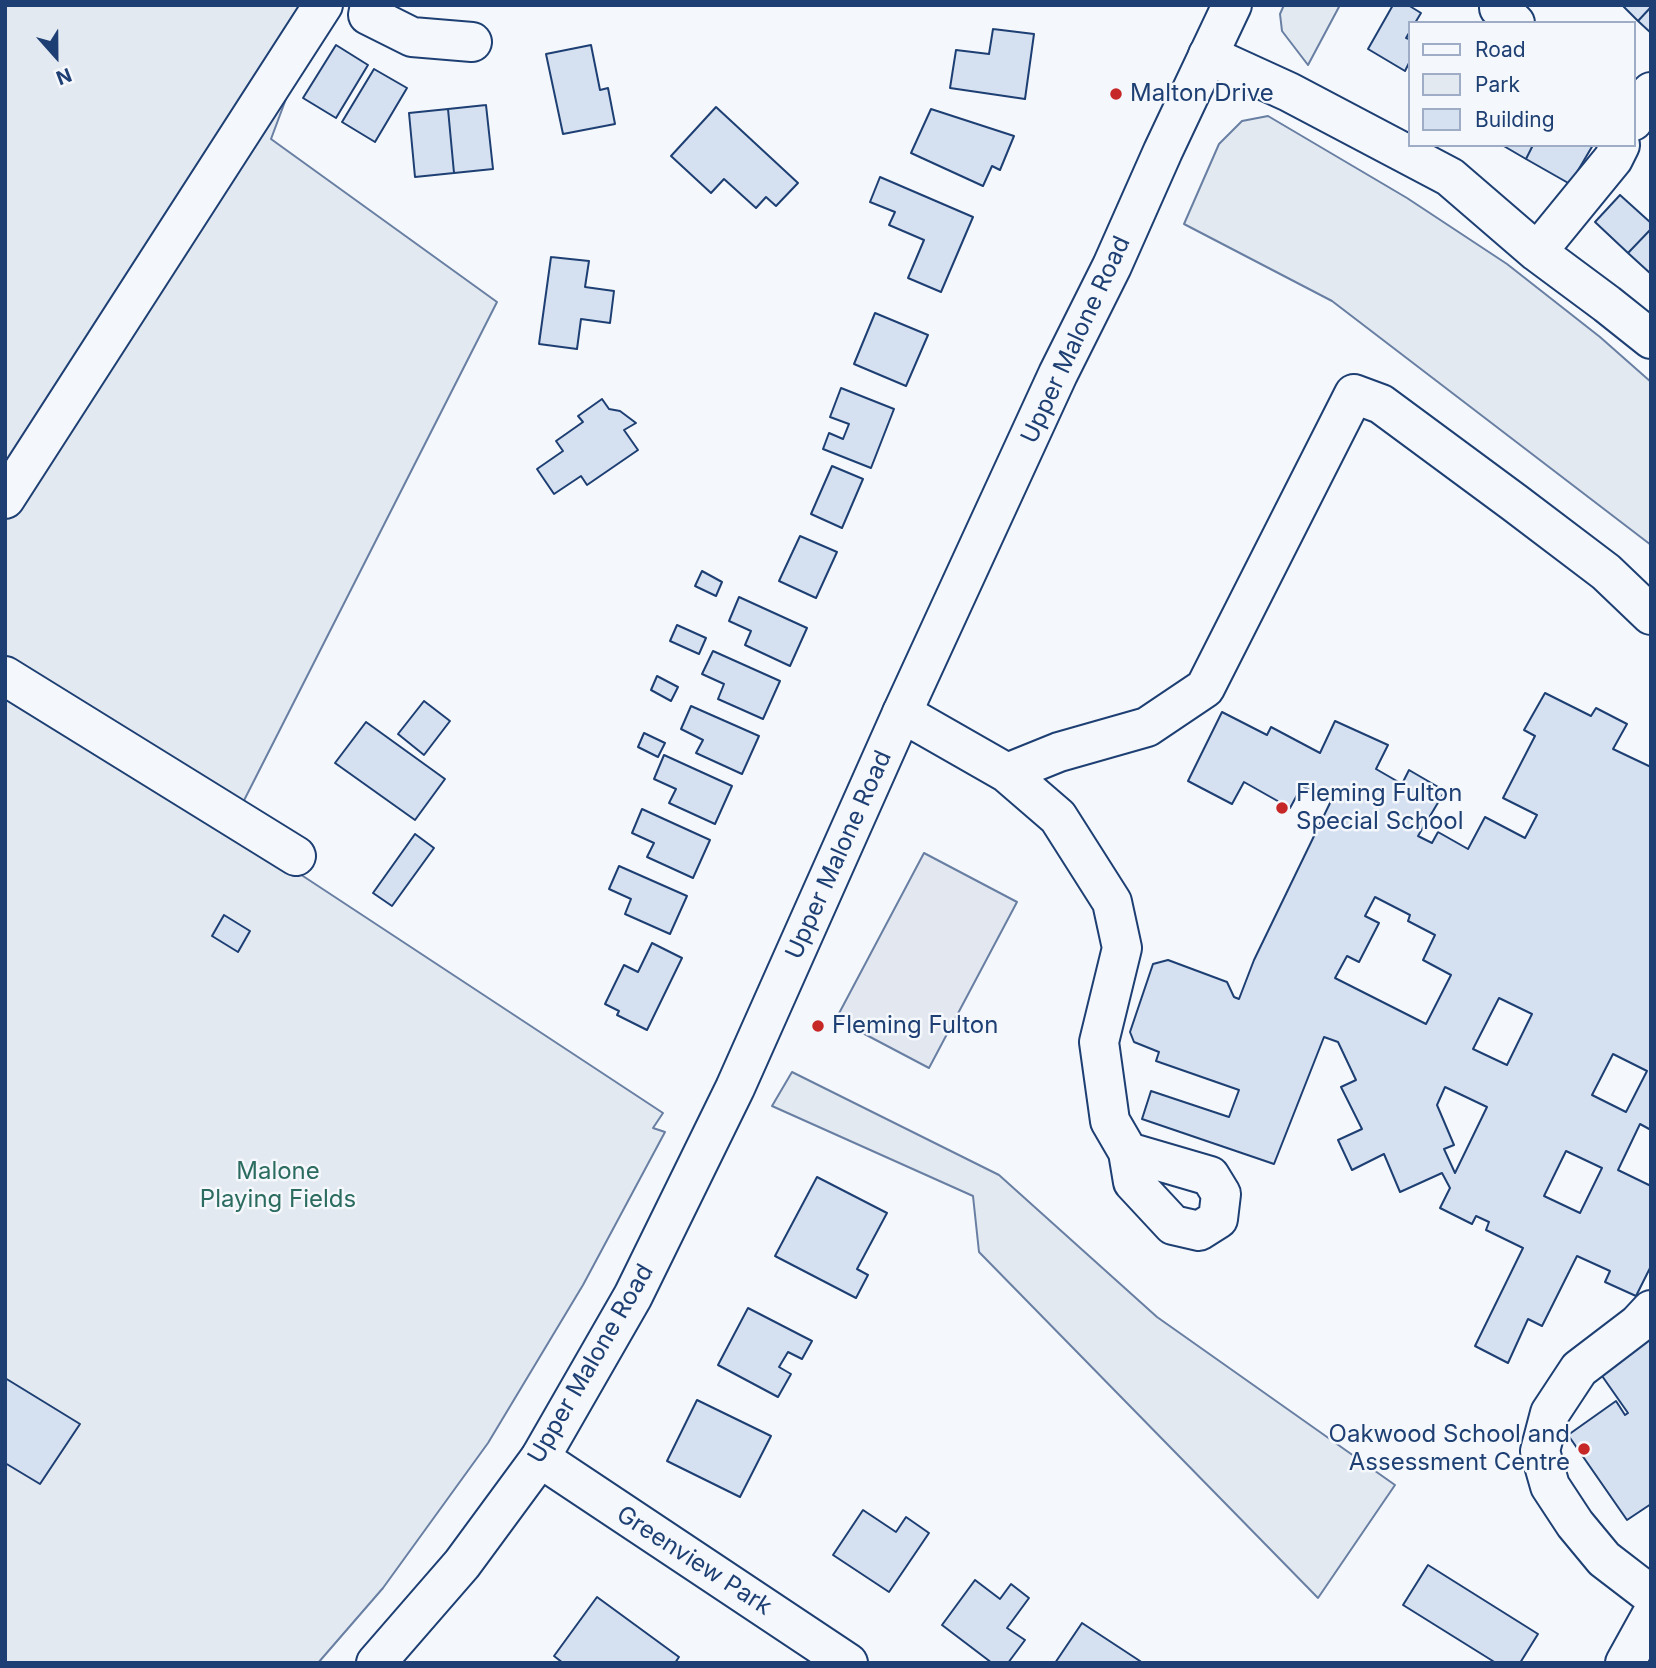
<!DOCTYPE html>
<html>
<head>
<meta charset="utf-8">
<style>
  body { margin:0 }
  #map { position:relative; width:1656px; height:1668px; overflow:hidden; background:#f4f7fb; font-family:Inter,sans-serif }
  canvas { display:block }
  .frame { position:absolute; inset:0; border:7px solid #1d3f73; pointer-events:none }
  .legend { position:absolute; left:1408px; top:21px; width:228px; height:126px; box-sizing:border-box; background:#f4f7fb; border:2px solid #9eadc5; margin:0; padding:9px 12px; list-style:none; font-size:21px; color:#1d3f73 }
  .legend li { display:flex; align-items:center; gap:14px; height:35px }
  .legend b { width:35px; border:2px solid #9eadc5 }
  .north { position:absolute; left:21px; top:21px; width:70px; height:70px; -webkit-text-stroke:5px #f4f7fb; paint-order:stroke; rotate:159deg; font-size:19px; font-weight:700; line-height:28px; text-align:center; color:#1d3f73 }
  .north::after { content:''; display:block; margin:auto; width:24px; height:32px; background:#1d3f73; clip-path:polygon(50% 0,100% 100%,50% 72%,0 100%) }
</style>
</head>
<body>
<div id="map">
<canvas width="1656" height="1668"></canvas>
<div class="frame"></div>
<ul class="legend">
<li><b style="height:9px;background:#f4f7fb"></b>Road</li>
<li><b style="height:19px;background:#e3e9f0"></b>Park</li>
<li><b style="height:19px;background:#d5e0f0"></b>Building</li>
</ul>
<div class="north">N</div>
</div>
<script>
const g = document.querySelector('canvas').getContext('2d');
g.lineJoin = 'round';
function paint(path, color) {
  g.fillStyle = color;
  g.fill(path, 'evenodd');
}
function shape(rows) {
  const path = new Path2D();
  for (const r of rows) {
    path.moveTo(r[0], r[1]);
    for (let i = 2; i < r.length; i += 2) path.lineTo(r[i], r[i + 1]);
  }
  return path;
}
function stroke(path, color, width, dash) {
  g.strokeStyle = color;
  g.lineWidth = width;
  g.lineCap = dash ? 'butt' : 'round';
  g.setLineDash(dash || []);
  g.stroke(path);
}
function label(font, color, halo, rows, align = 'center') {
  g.font = font + ' Inter,sans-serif';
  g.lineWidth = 5;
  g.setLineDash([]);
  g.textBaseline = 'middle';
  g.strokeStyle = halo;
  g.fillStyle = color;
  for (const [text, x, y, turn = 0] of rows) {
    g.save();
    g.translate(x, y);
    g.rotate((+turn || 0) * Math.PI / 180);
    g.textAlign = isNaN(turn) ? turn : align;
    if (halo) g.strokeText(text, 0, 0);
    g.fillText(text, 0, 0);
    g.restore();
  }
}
const green = shape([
  [5,5,321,5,271,139,497,302,230,828,663,1113,653,1128,665,1132,583,1285,488,1443,383,1588,318,1663,5,1663,5,5],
  [1284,5,1340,5,1308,65,1282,31,1280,14,1284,5],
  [1268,116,1407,198,1507,264,1600,337,1651,382,1651,545,1332,301,1184,224,1219,144,1242,121,1268,116],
  [792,1072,999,1175,1157,1317,1395,1485,1318,1598,979,1252,973,1196,772,1106,792,1072]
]);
paint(green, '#e3e9f0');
stroke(green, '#687fa3', 2);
const parking = shape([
  [924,853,1017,902,929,1068,836,1019,924,853]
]);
paint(parking, '#e3e8f0');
stroke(parking, '#687fa3', 2);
const building = shape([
  [1393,5,1408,5,1421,13,1415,23,1409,23,1409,33,1406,38,1409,39,1409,63,1405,71,1368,49,1393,5],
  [1622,5,1651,5,1651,7,1638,21,1622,5],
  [1651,7,1651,33,1638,21,1651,7],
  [993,29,1034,34,1025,99,950,88,956,50,989,54,993,29],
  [336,45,368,65,336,118,303,98,336,45],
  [591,45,600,90,608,88,615,124,563,134,546,54,591,45],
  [374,69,407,88,375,142,342,122,374,69],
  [486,105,493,169,454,173,448,109,486,105],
  [716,107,798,183,776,206,766,197,756,208,724,179,711,193,671,156,716,107],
  [448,109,454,173,415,177,409,113,448,109],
  [931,109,1014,136,1000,170,992,166,983,186,911,153,931,109],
  [1502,145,1533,145,1526,159,1502,145],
  [1533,145,1593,145,1570,184,1526,159,1533,145],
  [880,177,973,217,941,292,908,278,924,240,889,225,895,212,870,202,880,177],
  [1620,195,1651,223,1651,229,1628,253,1595,222,1620,195],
  [1651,229,1651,274,1628,253,1651,229],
  [551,257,589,261,585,287,614,291,610,323,581,319,577,349,539,344,551,257],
  [875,313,928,335,906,386,854,364,875,313],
  [841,388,894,409,871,468,823,449,829,433,843,439,849,424,830,417,841,388],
  [602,399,609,409,620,411,636,423,624,430,638,450,587,485,581,476,554,494,537,469,563,451,556,441,583,422,578,416,602,399],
  [832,466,863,479,842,528,811,514,832,466],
  [800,536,837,552,816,598,779,581,800,536],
  [702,571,722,582,716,596,695,586,702,571],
  [739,597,807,628,790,666,745,645,751,631,729,621,739,597],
  [677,625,706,638,699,654,670,641,677,625],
  [713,651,780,681,763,719,718,699,724,684,702,674,713,651],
  [657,676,678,687,671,701,651,690,657,676],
  [1545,693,1591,716,1596,708,1627,724,1613,749,1651,767,1651,1130,1640,1124,1618,1170,1651,1186,1651,1266,1636,1296,1605,1282,1610,1271,1577,1256,1542,1326,1528,1319,1508,1363,1475,1346,1523,1248,1486,1230,1489,1222,1476,1216,1472,1224,1440,1208,1450,1188,1442,1173,1400,1192,1384,1154,1352,1170,1338,1140,1362,1129,1341,1087,1356,1080,1338,1042,1324,1037,1274,1164,1142,1119,1151,1091,1229,1117,1239,1090,1156,1061,1159,1052,1134,1042,1130,1032,1153,964,1168,960,1227,982,1234,997,1239,999,1254,960,1331,801,1302,786,1290,808,1244,782,1232,804,1188,781,1222,712,1267,735,1271,727,1320,753,1335,721,1388,745,1376,769,1402,784,1409,770,1445,791,1418,836,1432,843,1438,832,1468,849,1485,817,1525,838,1537,815,1503,798,1535,736,1524,730,1545,693],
  [1375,897,1410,915,1408,921,1435,935,1423,960,1451,975,1426,1024,1335,978,1347,956,1359,962,1379,923,1365,916,1375,897],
  [1499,998,1532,1014,1507,1065,1473,1049,1499,998],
  [1613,1054,1647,1071,1626,1112,1592,1095,1613,1054],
  [1445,1087,1487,1107,1455,1173,1444,1149,1454,1145,1437,1105,1445,1087],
  [1566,1151,1602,1168,1580,1213,1544,1196,1566,1151],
  [424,701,450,721,424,755,398,734,424,701],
  [691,706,759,736,742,774,696,753,703,740,681,729,691,706],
  [366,722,445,779,415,820,335,763,366,722],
  [644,733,665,743,658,757,638,747,644,733],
  [664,755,732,786,715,824,669,803,676,789,654,779,664,755],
  [642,809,710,840,693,878,647,857,654,843,632,833,642,809],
  [415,834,434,848,392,906,373,893,415,834],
  [619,866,687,896,670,934,625,914,631,899,609,889,619,866],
  [224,915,250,931,238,952,212,936,224,915],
  [652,943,682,958,647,1030,617,1015,619,1011,605,1004,624,965,638,972,652,943],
  [817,1177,887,1213,857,1269,868,1275,856,1298,775,1256,817,1177],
  [748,1308,812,1341,802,1359,788,1352,779,1367,791,1374,778,1397,718,1365,748,1308],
  [1651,1338,1651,1504,1627,1520,1568,1435,1616,1401,1625,1415,1628,1413,1600,1373,1651,1338],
  [5,1378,80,1424,40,1484,5,1463,5,1378],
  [697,1400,771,1436,740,1497,667,1461,697,1400],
  [863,1510,896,1532,906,1517,929,1533,889,1592,833,1555,863,1510],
  [1428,1565,1538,1634,1520,1663,1496,1663,1403,1605,1428,1565],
  [975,1580,1000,1599,1011,1584,1029,1598,1007,1628,1025,1640,1008,1663,992,1663,942,1625,975,1580],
  [597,1597,679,1657,675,1663,563,1663,554,1656,597,1597],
  [1082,1623,1143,1663,1055,1663,1082,1623]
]);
paint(building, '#d5e0f0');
stroke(building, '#1d3f73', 2);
const minor = shape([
  [370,5,368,15,412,37,472,42],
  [1499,8,1515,23],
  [1208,55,1289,92,1450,177,1537,252,1607,304,1651,339],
  [1633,121,1644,100,1651,92],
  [1537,252,1613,159,1620,145],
  [5,499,323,5],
  [5,676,296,856],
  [902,713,1007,773,1058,817,1112,902,1122,948,1099,1042,1110,1121,1128,1152,1133,1182,1173,1225,1199,1231,1218,1219,1221,1194,1210,1176,1128,1152],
  [1007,773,1059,752,1147,727,1205,688,1354,394,1381,404,1515,503,1606,572,1651,615],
  [1651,1310,1638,1324,1579,1369,1550,1413,1540,1451,1550,1486,1575,1524,1604,1559,1651,1595],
  [540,1458,848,1663],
  [1625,1663,1651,1616]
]);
const major = shape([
  [376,1663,462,1564,540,1458,633,1296,735,1088,902,713,1058,374,1112,266,1163,151,1232,5]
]);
stroke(minor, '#1d3f73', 42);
stroke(major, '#1d3f73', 42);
stroke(minor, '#f4f7fb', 38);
stroke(major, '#f4f7fb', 38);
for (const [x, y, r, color] of [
  [1116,94,7,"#c62828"],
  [1282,808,7,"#c62828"],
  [818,1026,7,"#c62828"],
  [1584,1449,7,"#c62828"]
]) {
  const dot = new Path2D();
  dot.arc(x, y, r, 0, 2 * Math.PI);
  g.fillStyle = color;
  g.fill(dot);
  stroke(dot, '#f4f7fb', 2.5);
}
label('24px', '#1d3f73', '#f4f7fb', [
  ["Malton Drive",1130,94],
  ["Fleming Fulton",1296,794],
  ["Special School",1296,822],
  ["Fleming Fulton",832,1026],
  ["Oakwood School and",1570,1435,"right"],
  ["Assessment Centre",1570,1463,"right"]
], 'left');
label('24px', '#1d3f73', '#f4f7fb', [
  ["Upper Malone Road",1076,340,-65],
  ["Upper Malone Road",839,855,-66],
  ["Upper Malone Road",591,1364,-60],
  ["Greenview Park",694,1561,33]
]);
label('24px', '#2c6c60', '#f4f7fb', [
  ["Malone",278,1172],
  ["Playing Fields",278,1200]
]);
</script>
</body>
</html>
